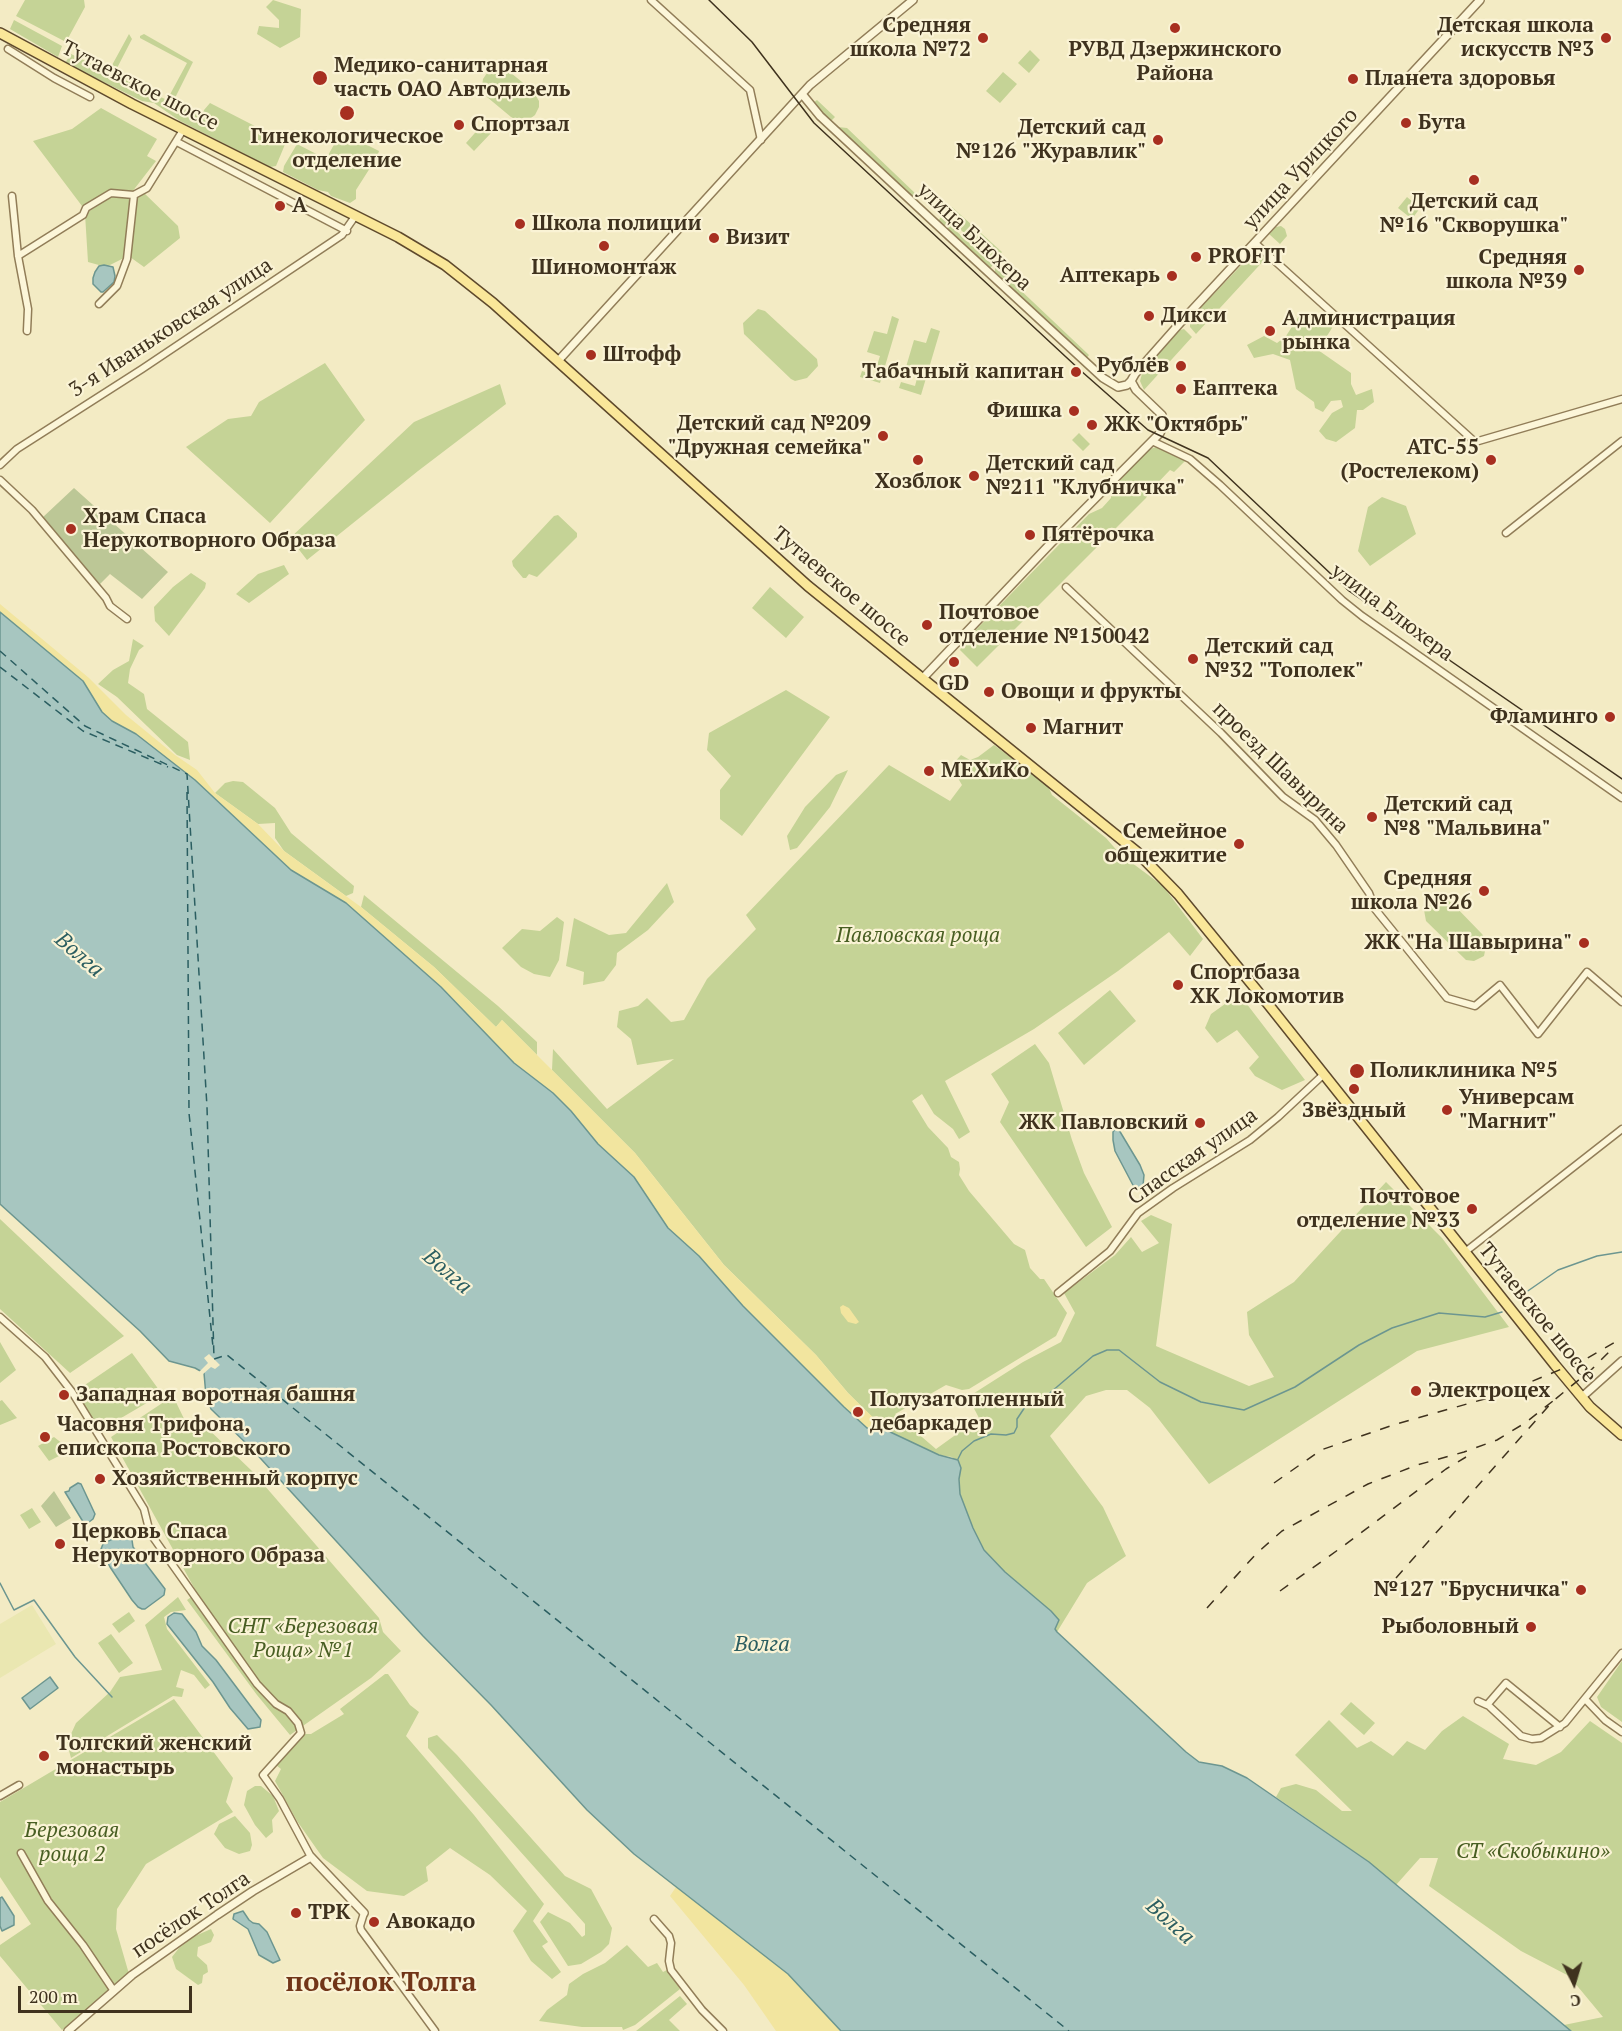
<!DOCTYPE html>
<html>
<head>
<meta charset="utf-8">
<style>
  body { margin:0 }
  #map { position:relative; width:1622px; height:2031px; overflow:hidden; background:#f3ebc4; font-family:"PT Serif",serif }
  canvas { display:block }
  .north { position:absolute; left:1544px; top:1953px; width:60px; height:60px; -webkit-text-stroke:4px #faf3d5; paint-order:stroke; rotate:175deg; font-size:16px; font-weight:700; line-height:24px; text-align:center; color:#3f321e }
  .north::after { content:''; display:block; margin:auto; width:21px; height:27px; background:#3f321e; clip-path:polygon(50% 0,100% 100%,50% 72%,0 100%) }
  .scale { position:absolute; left:18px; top:1986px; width:174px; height:27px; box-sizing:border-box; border:3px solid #3f321e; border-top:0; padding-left:8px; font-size:18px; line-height:21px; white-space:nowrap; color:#3f321e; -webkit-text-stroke:4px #faf3d5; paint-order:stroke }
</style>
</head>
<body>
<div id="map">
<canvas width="1622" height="2031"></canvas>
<div class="north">С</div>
<div class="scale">200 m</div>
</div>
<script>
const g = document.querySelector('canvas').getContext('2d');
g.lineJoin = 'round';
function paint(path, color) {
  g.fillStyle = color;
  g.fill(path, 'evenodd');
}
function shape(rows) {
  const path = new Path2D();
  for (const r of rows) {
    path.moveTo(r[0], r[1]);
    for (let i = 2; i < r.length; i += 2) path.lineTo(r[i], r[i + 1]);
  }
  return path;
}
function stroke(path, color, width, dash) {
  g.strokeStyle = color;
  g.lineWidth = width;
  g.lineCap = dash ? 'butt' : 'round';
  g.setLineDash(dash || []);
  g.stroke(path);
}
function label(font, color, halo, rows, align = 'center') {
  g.font = font + ' "PT Serif",serif';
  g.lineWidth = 4.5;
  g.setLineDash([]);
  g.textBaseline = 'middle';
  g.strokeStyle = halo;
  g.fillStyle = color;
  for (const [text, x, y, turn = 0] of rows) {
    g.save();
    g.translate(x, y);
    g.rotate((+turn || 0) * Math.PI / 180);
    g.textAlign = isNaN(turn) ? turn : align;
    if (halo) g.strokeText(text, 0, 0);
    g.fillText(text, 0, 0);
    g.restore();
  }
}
paint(shape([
  [32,1605,56,1644,0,1678,0,1624]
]), '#eae7b1');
paint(shape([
  [25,0,84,0,85,7,66,42,16,16],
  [273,0,301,9,300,37,280,48,257,34,259,26,279,28,279,20,266,7],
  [14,20,62,46,58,57,10,29],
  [129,34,132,39,116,70,112,70,111,67],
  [144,34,193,62,172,104,198,115,203,115,204,110,210,103,286,142,276,166,270,167,180,121,154,103,142,101,65,63,71,54,167,100,187,63,140,38,140,36],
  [1030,50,1040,60,1029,73,1018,63],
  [499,68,511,73,533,91,539,101,539,107,535,115,527,121,517,120,511,117,487,97,482,86,483,79,487,73],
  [1003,72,1017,84,1000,103,986,91],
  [817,100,835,117,831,121,827,120,813,103],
  [101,108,157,139,147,156,156,161,132,192,110,191,82,206,33,141,72,129],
  [482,125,492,132,474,151,466,143],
  [838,127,847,128,917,195,913,199,836,129],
  [341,132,379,151,377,157,356,190,356,199,350,203,331,196,328,192,318,190,283,172,284,166,297,144,326,159],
  [141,190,178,226,180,238,144,267,130,257,136,197],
  [112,196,131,197,124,258,106,267,88,262,85,214],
  [1407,197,1420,208,1412,219,1398,208],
  [952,207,1002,252,994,261,945,215],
  [941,217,993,265,988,270,937,222],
  [1281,226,1285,229,1287,236,1280,244,1269,234,1276,227],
  [1256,253,1262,253,1267,257,1196,334,1190,327,1190,319,1252,254],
  [995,266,1089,355,1086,359,995,274],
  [758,309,765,311,817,359,818,366,807,378,795,381,791,379,744,334,743,323],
  [892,316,899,319,880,383,860,377,862,371,874,375,880,356,867,352,874,331,887,334],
  [1299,316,1312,326,1329,321,1332,328,1318,350,1351,373,1351,384,1356,395,1372,389,1374,402,1363,410,1357,410,1355,428,1336,442,1326,439,1319,431,1332,413,1343,407,1341,400,1331,401,1323,412,1315,408,1314,402,1296,389,1290,360,1273,354,1254,358,1247,345,1264,336,1277,343,1286,336],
  [931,328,940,331,921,395,899,388,901,382,915,386,919,371,906,367,914,340,926,343],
  [1184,329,1192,337,1144,390,1140,381,1143,370,1180,330],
  [325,363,365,420,270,523,186,447,228,419,251,416,259,402],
  [500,384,506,404,418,471,307,560,290,538,414,422],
  [1079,433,1090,444,1083,451,1072,440],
  [1156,447,1165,449,1186,460,1174,472,1170,470,1149,492,1146,498,977,667,960,650,964,642,1089,514,1102,508,1111,498,1112,488,1150,449],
  [1382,497,1406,506,1416,534,1370,566,1358,551,1368,507],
  [558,515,577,533,577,537,537,577,529,574,526,578,523,578,513,566,512,561,554,516],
  [284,565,289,574,249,603,236,594,258,574],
  [191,573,206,583,205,588,169,636,155,621,154,607,173,587],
  [770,587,804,617,786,638,752,608],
  [133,639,144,646,139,650,130,669,128,683,144,694,147,709,188,742,190,760,177,755,117,697,98,684,113,670,129,661],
  [786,690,830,717,742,836,720,819,720,790,731,776,707,750,709,733],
  [994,745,1047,784,1052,795,1106,838,1120,854,1163,886,1203,939,1190,956,1169,932,1118,971,1034,1029,945,1081,970,1132,959,1139,953,1129,934,1114,922,1094,912,1101,928,1127,948,1148,951,1157,959,1162,960,1169,959,1175,969,1191,1014,1244,1025,1250,1030,1268,1040,1279,1044,1279,1067,1313,1056,1336,969,1389,962,1390,946,1385,895,1414,936,1449,979,1418,968,1397,1023,1362,1061,1342,1075,1313,1064,1293,1115,1255,1131,1237,1142,1252,1159,1243,1141,1221,1151,1215,1172,1224,1156,1346,1249,1386,1274,1377,1249,1335,1247,1312,1294,1282,1386,1182,1442,1238,1509,1327,1417,1351,1209,1484,1150,1408,1127,1390,1106,1390,1086,1396,1050,1436,1103,1507,1126,1556,1087,1583,1057,1632,1055,1629,1059,1620,1051,1611,1005,1572,984,1550,973,1528,960,1494,959,1479,961,1468,952,1457,939,1455,886,1430,881,1419,877,1416,872,1417,848,1393,816,1355,724,1265,635,1153,552,1070,553,1049,607,1109,674,1059,637,1065,631,1039,617,1027,619,1011,638,1006,647,998,671,1022,684,1020,707,979,756,929,746,915,889,765,950,801,962,785,951,766,961,755,970,760,978,757],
  [848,770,830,807,797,848,790,850,787,836,805,807,836,775],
  [233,781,243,782,275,808,291,833,354,886,353,893,346,896,284,851,275,838,275,823,258,824,215,793,225,783],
  [667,883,674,902,648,930,617,953,616,965,604,981,583,985,584,972,566,966,574,918,609,935,626,933],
  [364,895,498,1006,537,1042,537,1055,502,1020,496,1027,434,967,361,907],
  [1441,897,1452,903,1482,934,1487,941,1484,956,1474,961,1466,960,1426,921,1424,910,1430,899],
  [557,917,564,922,559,960,550,977,534,974,521,967,502,948,522,929,540,931],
  [1110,990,1136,1021,1084,1065,1058,1033],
  [1243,999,1305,1080,1282,1090,1255,1076,1249,1068,1259,1057,1237,1030,1217,1043,1205,1028,1211,1014,1225,1004],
  [1035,1044,1049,1063,1072,1140,1084,1173,1112,1227,1086,1247,1000,1122,1009,1102,991,1074],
  [0,1219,73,1288,124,1336,70,1373,0,1309],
  [0,1342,16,1370,0,1383],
  [132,1353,162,1394,99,1431,76,1391],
  [173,1396,188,1427,204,1425,252,1471,379,1618,383,1632,401,1651,371,1678,290,1735,257,1695,187,1600,197,1593,111,1437],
  [2,1400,17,1418,0,1425,0,1401],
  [54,1437,63,1444,67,1452,49,1461,38,1446],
  [32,1508,41,1522,29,1529,20,1515],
  [178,1597,186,1610,171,1612,164,1617,167,1629,210,1685,205,1689,194,1675,181,1670,176,1687,184,1689,182,1697,173,1696,71,1758,67,1743,76,1723,110,1692,120,1677,162,1670,145,1625],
  [129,1612,135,1621,119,1633,112,1624],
  [111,1634,133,1663,119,1673,98,1643],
  [1622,1661,1622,1722,1601,1707,1597,1697],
  [385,1674,388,1674,410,1705,419,1712,406,1736,474,1815,544,1904,533,1921,548,1942,542,1946,561,1972,552,1979,531,1961,513,1931,527,1911,490,1875,450,1848,426,1867,428,1881,404,1896,367,1891,323,1858,297,1821,275,1781,281,1769,276,1765,303,1734,311,1734,344,1714,340,1709],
  [174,1699,233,1778,226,1802,233,1812,146,1864,117,1909,116,1929,129,1974,62,2030,0,1956,0,1945,31,1924,0,1877,0,1802],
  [1351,1702,1375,1723,1364,1735,1340,1714],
  [1463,1716,1509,1744,1503,1759,1536,1765,1561,1752,1590,1721,1622,1743,1622,2031,1571,2031,1564,2025,1603,2017,1569,1976,1521,1951,1429,1886,1438,1858,1420,1858,1396,1885,1369,1862,1276,1797,1281,1788,1296,1784,1316,1790,1342,1811,1352,1811,1295,1755,1329,1720,1357,1748,1371,1741,1393,1756,1407,1741,1425,1750,1442,1731],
  [437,1735,457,1755,565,1876,591,1889,612,1928,609,1944,601,1952,581,1964,568,1966,540,1922,548,1912,570,1923,582,1937,585,1935,585,1924,428,1748,428,1738],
  [255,1786,261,1786,273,1796,279,1811,272,1820,273,1832,266,1838,255,1825,244,1805,247,1791],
  [235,1816,250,1833,252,1845,250,1851,239,1854,225,1848,214,1834,219,1824],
  [211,1929,214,1935,211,1942,198,1947,197,1956,207,1965,208,1972,203,1975,202,1983,198,1985,176,1969,172,1957,179,1948,195,1936],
  [627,1945,648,1967,657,1963,663,1972,667,1970,680,1989,635,2025,623,2030,622,2027,582,2027,539,2021,547,2010,567,1995,569,1984,583,1974,605,1963],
  [680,1996,687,2004,669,2020,680,2031,636,2031]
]), '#c5d396');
paint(shape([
  [0,604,89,678,126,715,175,755,197,770,215,793,258,824,284,851,361,907,434,967,496,1027,502,1020,635,1153,724,1265,816,1355,848,1393,886,1430,867,1428,827,1391,743,1306,699,1256,668,1228,634,1177,598,1144,571,1111,553,1093,514,1063,441,987,346,903,291,870,195,780,136,734,112,721,102,712,83,681,0,612],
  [843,1305,849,1308,859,1322,856,1324,848,1322,841,1313,840,1307],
  [676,1887,740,1934,788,1974,841,2031,776,2031,744,1985,670,1896]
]), '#f2e59f');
paint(shape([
  [74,488,168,572,142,599,110,574,99,585,81,563,76,567,56,544,55,537,42,518],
  [54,1491,71,1518,56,1527,41,1506]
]), '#bcc796');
const water = shape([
  [104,265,113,267,115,276,114,282,103,292,101,292,93,284,93,278,95,272,99,266,104,265],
  [0,612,83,681,102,712,112,721,136,734,195,780,291,870,346,903,441,987,514,1063,553,1093,571,1111,598,1144,634,1177,668,1228,699,1256,743,1306,844,1407,867,1428,886,1430,939,1455,958,1460,961,1468,959,1479,960,1494,973,1528,984,1550,1005,1572,1051,1611,1059,1620,1055,1629,1057,1632,1186,1752,1199,1762,1222,1766,1247,1778,1369,1862,1571,2031,841,2031,788,1974,634,1854,587,1810,491,1705,423,1636,251,1448,211,1409,206,1396,204,1373,195,1368,169,1361,140,1331,0,1204,0,612],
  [1115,1129,1119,1130,1140,1165,1144,1175,1143,1186,1135,1189,1115,1151,1113,1140,1113,1132,1115,1129],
  [78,1483,81,1484,95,1514,93,1519,85,1525,65,1492,69,1491,70,1488,78,1483],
  [125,1532,132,1540,133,1547,165,1589,164,1595,145,1609,142,1609,138,1607,132,1600,110,1567,101,1549,103,1544,125,1532],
  [174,1613,182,1614,196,1632,202,1646,216,1660,261,1720,260,1727,248,1729,230,1708,213,1682,167,1624,168,1617,174,1613],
  [50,1677,58,1688,30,1709,22,1698,50,1677],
  [2,1897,14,1916,14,1925,2,1931,0,1926,0,1898,2,1897],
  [243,1911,249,1920,253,1923,259,1924,267,1932,280,1960,273,1963,259,1955,248,1929,233,1919,234,1914,243,1911]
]);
paint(water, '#a7c6c0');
stroke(water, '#6c9690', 1.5);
paint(shape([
  [209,1354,220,1365,215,1369,211,1367,202,1375,199,1372,208,1363,204,1358]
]), '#f3ebc4');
stroke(shape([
  [1522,1295,1558,1270,1597,1256,1622,1252],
  [958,1459,962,1451,974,1441,991,1434,1006,1435,1014,1433,1017,1427,1017,1419,1025,1407,1044,1398,1093,1356,1107,1350,1119,1350,1160,1382,1201,1402,1244,1410,1295,1387,1359,1345,1392,1328,1439,1313,1485,1317,1502,1312],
  [0,1583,14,1610,34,1600,75,1657,112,1697]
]), '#6c9690', 1.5);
stroke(shape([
  [0,651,85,726,187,774,207,1107,214,1359,227,1355,1069,2031],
  [0,667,83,731,168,767],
  [187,792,189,1113,213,1347]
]), '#2b5e61', 1.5, [8, 6]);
const minor = shape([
  [651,0,750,90,761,140],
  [8,49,54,78,90,97],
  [177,142,347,231],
  [12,196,18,256,28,309,27,331],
  [1255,243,1475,442,1622,399],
  [18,256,83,215,86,208,111,193,134,195],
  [99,304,117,286,127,259,134,195,147,188,183,130],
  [1152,441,1190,459,1220,485,1342,600,1362,616,1622,798],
  [0,465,17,449,142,369,342,235,356,215],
  [0,480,32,510,106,598,110,606,127,619],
  [1506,533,1622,441],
  [1066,587,1221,733,1283,797,1315,820,1336,845,1369,893,1375,909,1447,998,1475,1006,1500,985,1538,1034,1587,972,1622,1002],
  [1465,1252,1622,1129],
  [1058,1293,1110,1251,1138,1213,1173,1188,1250,1140,1278,1117,1324,1074],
  [0,1317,45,1357,72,1392,144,1509,150,1533,257,1684,276,1704,288,1711,298,1723,301,1733,263,1775,280,1799,311,1857],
  [1585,1699,1605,1720,1622,1732],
  [1478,1701,1489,1706,1521,1736,1532,1739,1541,1738,1565,1723,1622,1653],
  [1487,1705,1506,1683,1560,1727],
  [0,1796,19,1785],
  [21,1853,48,1901,83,1945,114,1991],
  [364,1913,360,1926,361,1930,435,2031],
  [654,1919,669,1936,671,1943,669,1961,671,1970,702,2010,723,2031]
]);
const tertiary = shape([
  [802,94,820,116,935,223,1103,378,1118,387,1127,385,1131,381,1135,374,1181,322,1480,0],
  [558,361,810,85,913,0],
  [923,678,1052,542,1160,433,1164,424,1162,415,1136,390,1131,381],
  [1582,1397,1622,1361],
  [68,2031,132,1975,217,1915,253,1891,311,1857,364,1913]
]);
const primary = shape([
  [0,33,132,104,398,237,445,265,493,303,808,586,1137,852,1178,894,1268,1004,1555,1365,1590,1407,1622,1435]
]);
stroke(minor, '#917d58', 9);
stroke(tertiary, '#917d58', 10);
stroke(primary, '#5e492c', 12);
stroke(minor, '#fcf6d9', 6);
stroke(tertiary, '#fcf6d9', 7);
stroke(primary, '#fae799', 9);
stroke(shape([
  [709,0,752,42,814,123,1080,370,1148,430,1208,458,1349,591,1622,779]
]), '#3f321e', 1.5);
stroke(shape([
  [1274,1483,1321,1450,1393,1425,1488,1398,1523,1385,1586,1359,1622,1338],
  [1396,1578,1553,1401,1592,1369,1612,1349],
  [1280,1591,1342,1547,1446,1469,1466,1457],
  [1207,1608,1256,1554,1282,1531,1368,1484,1417,1465,1464,1452,1497,1440,1525,1423,1553,1401]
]), '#3f321e', 1.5, [10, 10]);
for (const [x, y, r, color] of [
  [1175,28,6,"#a72f20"],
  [983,38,6,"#a72f20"],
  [1606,38,6,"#a72f20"],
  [320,78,8,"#a72f20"],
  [1353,79,6,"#a72f20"],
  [347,113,8,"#a72f20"],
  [1406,123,6,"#a72f20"],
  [459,125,6,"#a72f20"],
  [1158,140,6,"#a72f20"],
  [1474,180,6,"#a72f20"],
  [280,206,6,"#a72f20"],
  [520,224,6,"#a72f20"],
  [714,238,6,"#a72f20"],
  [604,246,6,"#a72f20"],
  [1196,257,6,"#a72f20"],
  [1579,270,6,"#a72f20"],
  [1172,276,6,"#a72f20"],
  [1149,316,6,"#a72f20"],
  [1270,331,6,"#a72f20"],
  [591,355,6,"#a72f20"],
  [1181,366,6,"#a72f20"],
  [1076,372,6,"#a72f20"],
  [1181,389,6,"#a72f20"],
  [1074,411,6,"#a72f20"],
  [1092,425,6,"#a72f20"],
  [883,436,6,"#a72f20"],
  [918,460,6,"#a72f20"],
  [1491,460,6,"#a72f20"],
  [974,476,6,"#a72f20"],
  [71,529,6,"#a72f20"],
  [1030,535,6,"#a72f20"],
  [927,625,6,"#a72f20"],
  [1193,659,6,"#a72f20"],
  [954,662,6,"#a72f20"],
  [989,692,6,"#a72f20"],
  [1610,717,6,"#a72f20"],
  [1031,728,6,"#a72f20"],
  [929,771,6,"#a72f20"],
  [1372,817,6,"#a72f20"],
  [1239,844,6,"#a72f20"],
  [1484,891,6,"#a72f20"],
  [1584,943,6,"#a72f20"],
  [1178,985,6,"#a72f20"],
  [1357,1071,8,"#a72f20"],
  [1354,1089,6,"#a72f20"],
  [1447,1110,6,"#a72f20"],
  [1200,1123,6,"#a72f20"],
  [1472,1209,6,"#a72f20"],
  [1416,1391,6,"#a72f20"],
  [64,1395,6,"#a72f20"],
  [858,1412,6,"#a72f20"],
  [45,1437,6,"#a72f20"],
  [100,1479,6,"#a72f20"],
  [60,1544,6,"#a72f20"],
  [1581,1590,6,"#a72f20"],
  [1531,1627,6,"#a72f20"],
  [44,1756,6,"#a72f20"],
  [296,1913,6,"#a72f20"],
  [374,1922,6,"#a72f20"]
]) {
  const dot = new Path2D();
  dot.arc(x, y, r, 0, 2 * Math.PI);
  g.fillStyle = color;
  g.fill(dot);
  stroke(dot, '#faf3d5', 2);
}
label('bold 21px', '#3f321e', '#faf3d5', [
  ["Средняя",971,26,"right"],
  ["школа №72",971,50,"right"],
  ["Детская школа",1594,26,"right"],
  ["искусств №3",1594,50,"right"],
  ["РУВД Дзержинского",1175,50,"center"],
  ["Района",1175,74,"center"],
  ["Медико-санитарная",334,66],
  ["часть ОАО Автодизель",334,90],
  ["Планета здоровья",1365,79],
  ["Бута",1418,123],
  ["Спортзал",471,125],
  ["Детский сад",1146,128,"right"],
  ["№126 \"Журавлик\"",1146,152,"right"],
  ["Гинекологическое",347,137,"center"],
  ["отделение",347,161,"center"],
  ["Детский сад",1474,202,"center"],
  ["№16 \"Скворушка\"",1474,226,"center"],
  ["А",292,206],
  ["Школа полиции",532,224],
  ["Визит",726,238],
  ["PROFIT",1208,257],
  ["Средняя",1567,258,"right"],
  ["школа №39",1567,282,"right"],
  ["Шиномонтаж",604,268,"center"],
  ["Аптекарь",1160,276,"right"],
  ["Дикси",1161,316],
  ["Администрация",1282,319],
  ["рынка",1282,343],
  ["Штофф",603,355],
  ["Рублёв",1169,366,"right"],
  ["Табачный капитан",1064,372,"right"],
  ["Еаптека",1193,389],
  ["Фишка",1062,411,"right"],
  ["Детский сад №209",871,424,"right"],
  ["\"Дружная семейка\"",871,448,"right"],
  ["ЖК \"Октябрь\"",1104,425],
  ["АТС-55",1479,448,"right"],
  ["(Ростелеком)",1479,472,"right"],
  ["Детский сад",986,464],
  ["№211 \"Клубничка\"",986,488],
  ["Хозблок",918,482,"center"],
  ["Храм Спаса",83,517],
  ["Нерукотворного Образа",83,541],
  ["Пятёрочка",1042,535],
  ["Почтовое",939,613],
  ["отделение №150042",939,637],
  ["Детский сад",1205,647],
  ["№32 \"Тополек\"",1205,671],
  ["GD",954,684,"center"],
  ["Овощи и фрукты",1001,692],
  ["Фламинго",1598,717,"right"],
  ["Магнит",1043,728],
  ["МЕХиКо",941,771],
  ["Детский сад",1384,805],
  ["№8 \"Мальвина\"",1384,829],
  ["Семейное",1227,832,"right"],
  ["общежитие",1227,856,"right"],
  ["Средняя",1472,879,"right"],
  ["школа №26",1472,903,"right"],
  ["ЖК \"На Шавырина\"",1572,943,"right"],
  ["Спортбаза",1190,973],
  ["ХК Локомотив",1190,997],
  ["Поликлиника №5",1370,1071],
  ["Универсам",1459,1098],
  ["\"Магнит\"",1459,1122],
  ["Звёздный",1354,1111,"center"],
  ["ЖК Павловский",1188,1123,"right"],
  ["Почтовое",1460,1197,"right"],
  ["отделение №33",1460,1221,"right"],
  ["Электроцех",1428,1391],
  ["Западная воротная башня",76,1395],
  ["Полузатопленный",870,1400],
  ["дебаркадер",870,1424],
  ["Часовня Трифона,",57,1425],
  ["епископа Ростовского",57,1449],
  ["Хозяйственный корпус",112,1479],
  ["Церковь Спаса",72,1532],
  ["Нерукотворного Образа",72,1556],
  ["№127 \"Брусничка\"",1569,1590,"right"],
  ["Рыболовный",1519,1627,"right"],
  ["Толгский женский",56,1744],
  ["монастырь",56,1768],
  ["ТРК",308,1913],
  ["Авокадо",386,1922]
], 'left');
label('21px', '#3f321e', '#faf3d5', [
  ["Тутаевское шоссе",140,86,27],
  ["улица Урицкого",1301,169,-47],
  ["улица Блюхера",974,237,43],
  ["3-я Иваньковская улица",171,328,-33],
  ["Тутаевское шоссе",841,587,40],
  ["улица Блюхера",1392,613,37],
  ["проезд Шавырина",1280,768,44],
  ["Спасская улица",1193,1157,-35],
  ["Тутаевское шоссе",1537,1313,51],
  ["посёлок Толга",191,1915,-34]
]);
label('italic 21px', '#485e22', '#faf3d5', [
  ["Павловская роща",918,936],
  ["СНТ «Березовая",303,1627],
  ["Роща» №1",303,1651],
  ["Березовая",72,1831],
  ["роща 2",72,1855],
  ["СТ «Скобыкино»",1533,1852]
]);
label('italic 22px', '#2b5e61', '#faf3d5', [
  ["Волга",79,955,41],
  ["Волга",447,1272,41],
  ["Волга",762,1645],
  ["Волга",1170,1922,42]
]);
label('bold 27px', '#713518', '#faf3d5', [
  ["посёлок Толга",381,1983]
]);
</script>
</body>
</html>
